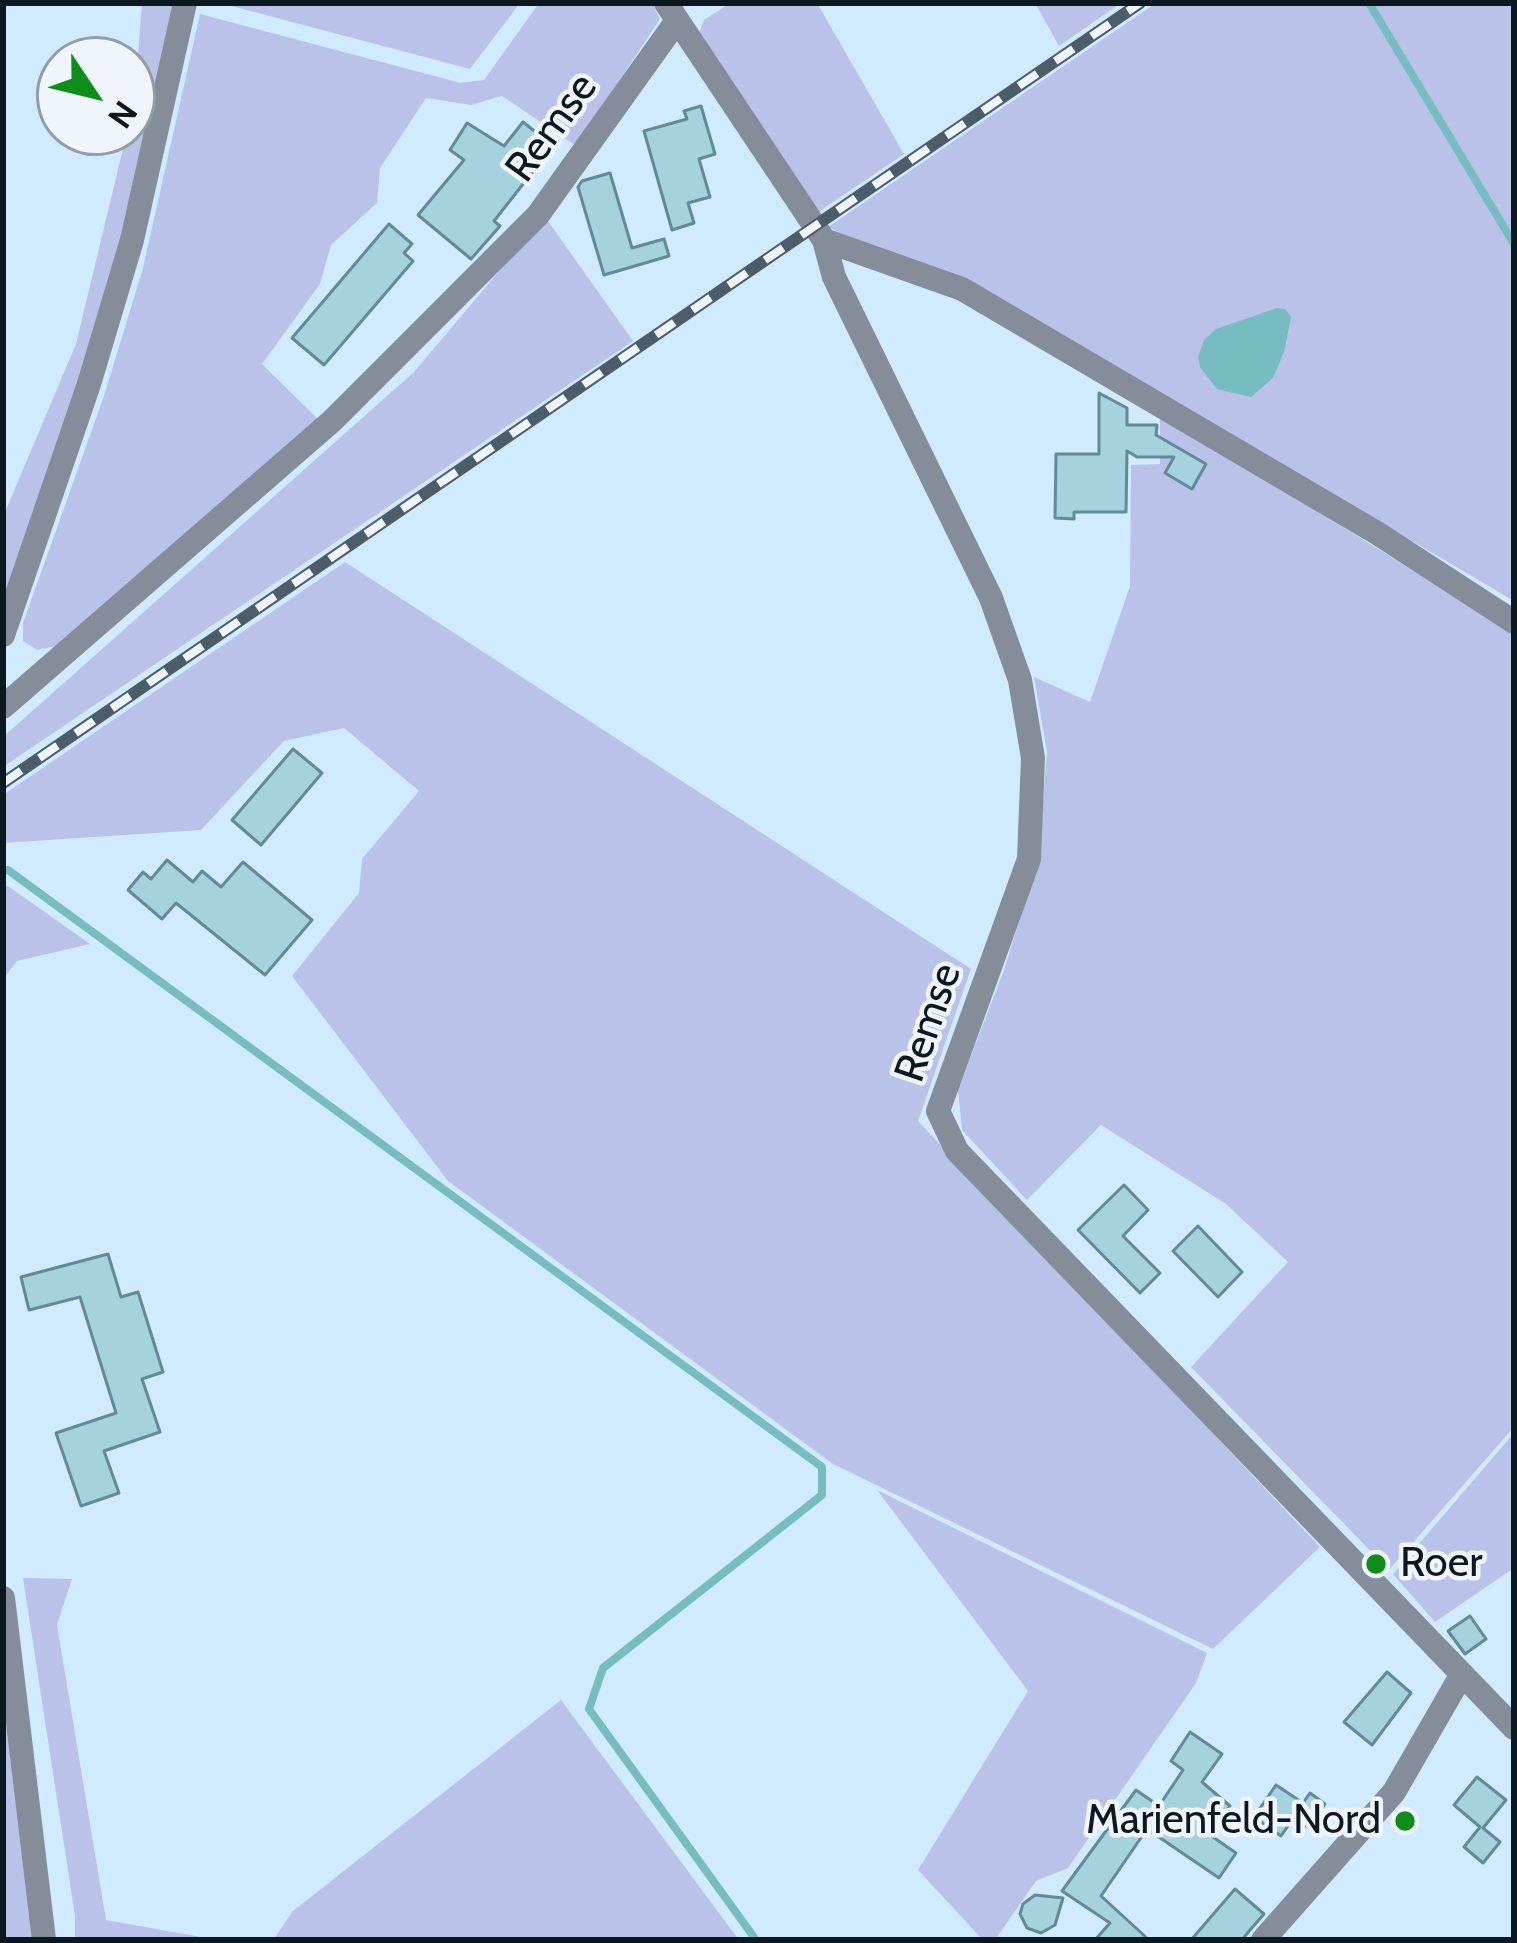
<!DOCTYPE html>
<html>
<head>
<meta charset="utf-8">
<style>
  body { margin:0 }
  #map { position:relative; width:1517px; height:1943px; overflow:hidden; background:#d0ebff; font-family:Cabin,sans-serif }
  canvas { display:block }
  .frame { position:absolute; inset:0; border:6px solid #0c1820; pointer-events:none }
  .north { position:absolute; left:36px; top:36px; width:120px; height:120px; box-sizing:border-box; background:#eff5fa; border:3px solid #949da3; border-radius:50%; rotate:125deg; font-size:33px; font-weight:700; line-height:48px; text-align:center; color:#0c1820 }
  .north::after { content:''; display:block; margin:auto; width:42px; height:54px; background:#0f8d1a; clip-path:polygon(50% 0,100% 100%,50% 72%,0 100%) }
</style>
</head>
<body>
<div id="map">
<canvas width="1517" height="1943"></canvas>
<div class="frame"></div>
<div class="north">N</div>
</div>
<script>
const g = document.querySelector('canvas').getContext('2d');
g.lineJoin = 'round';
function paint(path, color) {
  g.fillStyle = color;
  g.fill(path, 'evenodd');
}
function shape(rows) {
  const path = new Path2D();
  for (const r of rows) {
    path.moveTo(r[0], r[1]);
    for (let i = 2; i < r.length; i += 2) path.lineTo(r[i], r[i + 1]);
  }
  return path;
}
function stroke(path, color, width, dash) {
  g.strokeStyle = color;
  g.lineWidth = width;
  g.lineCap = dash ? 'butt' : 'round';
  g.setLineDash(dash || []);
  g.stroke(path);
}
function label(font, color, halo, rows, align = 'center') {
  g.font = font + ' Cabin,sans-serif';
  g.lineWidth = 9;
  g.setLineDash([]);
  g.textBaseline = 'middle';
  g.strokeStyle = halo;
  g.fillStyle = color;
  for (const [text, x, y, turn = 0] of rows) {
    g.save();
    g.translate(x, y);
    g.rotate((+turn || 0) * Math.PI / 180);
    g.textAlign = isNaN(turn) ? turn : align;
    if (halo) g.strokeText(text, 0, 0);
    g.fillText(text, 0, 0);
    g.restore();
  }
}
paint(shape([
  [142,3,177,3,109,287,3,613,3,517,76,344,127,132,132,132],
  [220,3,520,3,470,69],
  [539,3,652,3,660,19,576,146,502,96,471,105,426,98,380,168,377,203,331,245,320,284,262,364,319,420,61,645,37,650,23,641,23,623,104,396,143,268,200,14,461,83,484,80],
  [730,3,817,3,904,154,817,213,697,39,704,20],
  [1035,3,1121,3,1059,46],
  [1156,3,1514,3,1514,601,1157,391,828,227],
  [545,217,633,341,3,767,3,737,414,372],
  [1160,414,1514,633,1514,1427,1389,1570,1191,1367,1288,1262,1226,1204,1101,1125,1027,1200,962,1130,958,1090,1004,970,1038,861,1047,752,1034,677,1090,702,1130,586,1131,465,1160,464],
  [345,562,971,969,918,1121,1320,1547,1213,1649,833,1464,448,1181,292,976,359,893,362,859,419,791,344,728,284,741,201,830,3,843,3,795],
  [8,886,90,944,17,961,3,979,3,887],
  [1514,1433,1514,1568,1435,1622,1393,1574],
  [877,1490,1207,1653,1196,1683,1068,1868,1036,1881,995,1940,983,1940,918,1870,1028,1691],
  [23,1578,72,1579,57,1625,106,1920,218,1940,75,1940,75,1916],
  [3,1699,33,1940,3,1940],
  [561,1700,739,1940,273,1940,293,1911]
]), '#bac2ea');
paint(shape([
  [1277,308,1285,309,1291,317,1284,352,1273,378,1251,397,1217,389,1200,367,1198,357,1204,340,1216,329]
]), '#76bcc0');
stroke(shape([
  [1369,3,1514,244],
  [3,870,8,870,822,1467,822,1495,603,1668,589,1709,756,1940]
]), '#76bcc0', 8);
const building = shape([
  [701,106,715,154,699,159,710,197,688,203,694,223,672,230,644,131,687,119,684,111,701,106],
  [523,122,553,146,494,221,500,226,471,259,418,215,464,160,450,150,467,123,504,146,523,122],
  [610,173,632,248,664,239,669,256,604,275,578,187,582,181,610,173],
  [389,224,412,244,404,253,413,261,324,365,292,338,389,224],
  [1099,393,1127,408,1127,425,1157,425,1156,435,1206,464,1192,489,1165,473,1174,457,1137,457,1127,451,1126,512,1074,512,1074,519,1055,518,1056,454,1099,454,1099,393],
  [293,749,322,773,261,845,232,820,293,749],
  [167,860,193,882,202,871,221,887,243,862,312,920,265,975,176,903,162,919,128,890,143,872,151,879,167,860],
  [1124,1185,1148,1210,1123,1236,1160,1273,1140,1293,1078,1230,1124,1185],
  [1198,1226,1242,1272,1218,1297,1173,1251,1198,1226],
  [108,1254,121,1297,138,1292,163,1372,142,1379,160,1432,104,1451,119,1493,81,1506,56,1433,116,1413,80,1297,29,1310,21,1277,108,1254],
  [1470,1616,1486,1639,1465,1654,1448,1631,1470,1616],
  [1387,1672,1411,1693,1372,1745,1344,1722,1387,1672],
  [1190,1732,1222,1754,1202,1782,1230,1806,1210,1835,1236,1853,1219,1878,1147,1829,1101,1896,1149,1940,1095,1940,1110,1923,1062,1891,1136,1790,1159,1806,1183,1770,1171,1761,1190,1732],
  [1477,1777,1506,1800,1483,1828,1500,1842,1483,1863,1464,1847,1480,1827,1454,1805,1477,1777],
  [1276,1785,1303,1803,1310,1793,1325,1804,1309,1828,1294,1817,1281,1836,1254,1817,1276,1785],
  [1235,1889,1264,1914,1250,1930,1242,1940,1191,1940,1235,1889],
  [1035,1895,1063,1898,1055,1925,1041,1933,1027,1928,1020,1914,1023,1904,1035,1895]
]);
paint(building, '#a6d1df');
stroke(building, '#628a97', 3);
stroke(shape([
  [666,3,824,240,834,277,991,598,1020,680,1033,758,1029,859,938,1111,957,1151,1514,1728],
  [824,240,962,289,1377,533,1514,622],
  [3,635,89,384,132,240,185,3],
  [3,707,332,421,538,215,676,22],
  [3,1598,44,1940],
  [1263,1940,1394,1792,1462,1674]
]), '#848d99', 24);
const rail = shape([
  [3,783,1140,3]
]);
stroke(rail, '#4c5d69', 12);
stroke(rail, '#eff5fa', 8, [22]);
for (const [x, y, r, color] of [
  [1376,1564,12,"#0f8d1a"],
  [1405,1821,12,"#0f8d1a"]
]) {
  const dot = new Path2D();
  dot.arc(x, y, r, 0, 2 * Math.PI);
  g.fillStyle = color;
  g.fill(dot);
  stroke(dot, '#eff5fa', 4.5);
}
label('42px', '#0c1820', '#eff5fa', [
  ["Remse",552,128,-54],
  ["Remse",929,1023,-71]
]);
label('42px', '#0c1820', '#eff5fa', [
  ["Roer",1400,1564],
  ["Marienfeld-Nord",1381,1821,"right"]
], 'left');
</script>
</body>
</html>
